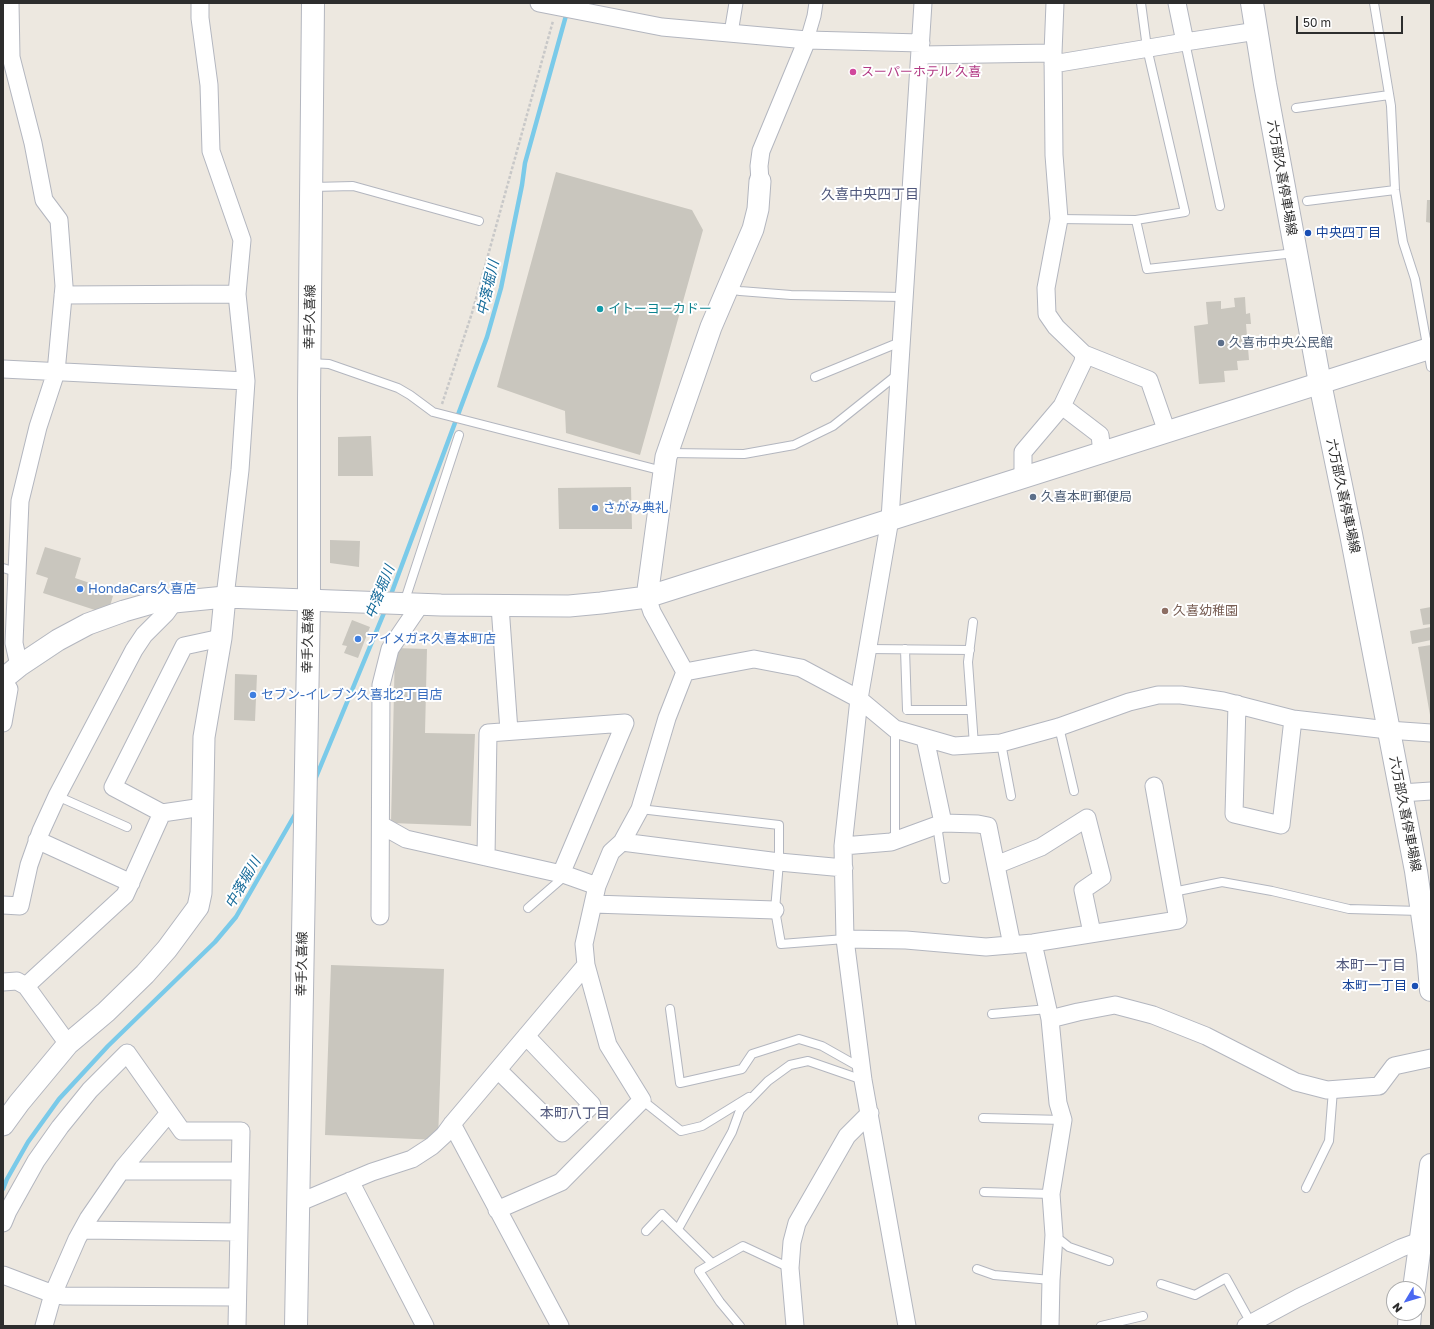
<!DOCTYPE html>
<html>
<head>
<meta charset="utf-8">
<style>
  body { margin:0 }
  #map { position:relative; width:1434px; height:1329px; overflow:hidden; background:#ede8e0; font-family:"Golos Text",sans-serif }
  canvas { display:block }
  .frame { position:absolute; inset:0; border:4px solid #2d2d2d; pointer-events:none }
  .north { position:absolute; left:1386px; top:1281px; width:40px; height:40px; box-sizing:border-box; background:#fff; border:1px solid #ababab; border-radius:50%; rotate:232deg; font-size:11px; font-weight:700; line-height:16px; text-align:center; color:#2d2d2d }
  .north::after { content:''; display:block; margin:auto; width:14px; height:18px; background:#4a68f1; clip-path:polygon(50% 0,100% 100%,50% 72%,0 100%) }
  .scale { position:absolute; left:1296px; top:16px; width:107px; height:18px; box-sizing:border-box; border:2px solid #2d2d2d; border-top:0; padding-left:5px; font-size:12px; line-height:14px; white-space:nowrap; color:#2d2d2d; -webkit-text-stroke:3px #fff; paint-order:stroke }
</style>
</head>
<body>
<div id="map">
<canvas width="1434" height="1329"></canvas>
<div class="frame"></div>
<div class="north">N</div>
<div class="scale">50 m</div>
</div>
<script>
const g = document.querySelector('canvas').getContext('2d');
g.lineJoin = 'round';
function shape(rows) {
  const path = new Path2D();
  for (const r of rows) {
    path.moveTo(r[0], r[1]);
    for (let i = 2; i < r.length; i += 2) path.lineTo(r[i], r[i + 1]);
  }
  return path;
}
function stroke(path, color, width, dash) {
  g.strokeStyle = color;
  g.lineWidth = width;
  g.lineCap = dash ? 'butt' : 'round';
  g.setLineDash(dash || []);
  g.stroke(path);
}
function paint(path, color) {
  g.fillStyle = color;
  g.fill(path, 'evenodd');
}
function label(font, color, halo, rows, align = 'center') {
  g.font = font + ' "Golos Text","Noto Sans JP",sans-serif';
  g.lineWidth = 4;
  g.setLineDash([]);
  g.textBaseline = 'middle';
  g.strokeStyle = halo;
  g.fillStyle = color;
  for (const [text, x, y, turn = 0] of rows) {
    g.save();
    g.translate(x, y);
    g.rotate((+turn || 0) * Math.PI / 180);
    g.textAlign = isNaN(turn) ? turn : align;
    if (halo) g.strokeText(text, 0, 0);
    g.fillText(text, 0, 0);
    g.restore();
  }
}
stroke(shape([
  [390,597,487,337,501,288,522,185,525,163,567,12],
  [314,782,386,608],
  [3,1189,7,1179,28,1142,59,1099,108,1046,215,942,236,917,297,811]
]), '#7acae9', 4.5);
paint(shape([
  [556,172,692,210,703,230,640,455,566,433,565,411,497,387],
  [1427,200,1431,200,1431,223,1426,222],
  [1245,297,1246,314,1250,313,1251,324,1246,324,1249,360,1237,361,1238,370,1224,371,1225,382,1199,384,1194,326,1208,324,1206,302,1221,301,1221,309,1235,307,1234,298],
  [371,436,373,476,338,476,338,437],
  [631,487,632,529,559,529,558,488],
  [330,540,360,541,359,567,330,563],
  [45,547,81,558,75,578,90,583,88,588,113,596,110,606,98,611,43,593,48,578,36,574],
  [1431,607,1431,624,1423,625,1420,609],
  [352,620,370,627,358,658,344,653,347,646,342,645],
  [1431,627,1431,640,1412,644,1410,631],
  [1431,645,1431,715,1430,715,1418,647],
  [395,648,427,649,425,733,475,734,471,826,391,823],
  [235,674,257,675,255,721,234,720],
  [331,965,444,969,438,1140,325,1135]
]), '#c9c6be');
const service = shape([
  [1374,3,1391,106,1395,190,1403,242,1415,279,1431,367],
  [1185,42,1220,206],
  [1296,108,1389,95],
  [313,187,353,186,479,221],
  [1307,201,1395,190],
  [1059,219,1136,220,1147,269,1295,253],
  [1136,220,1185,212,1147,48,1141,3],
  [729,289,740,291,791,295,903,297],
  [310,363,329,364,398,388,410,395,433,412,663,471],
  [815,377,893,345,901,343],
  [669,453,744,454,794,445,833,426,898,374],
  [3,568,16,572],
  [404,603,459,435],
  [973,622,968,662,974,745],
  [868,649,970,650],
  [905,649,907,710,971,710],
  [1059,727,1074,791],
  [895,729,895,840],
  [1001,743,1011,796],
  [57,796,127,827],
  [640,809,779,825,779,862,775,910,781,944,845,939],
  [937,825,945,879],
  [1173,892,1222,882,1272,891,1349,909,1420,911],
  [528,908,566,875],
  [670,1009,680,1083,742,1069,752,1054,799,1039,822,1046,861,1068],
  [992,1014,1048,1009],
  [642,1100,681,1131,702,1126,749,1097],
  [983,1118,1063,1120],
  [1306,1188,1329,1141,1333,1090],
  [984,1192,1051,1194],
  [678,1229,732,1132,740,1110,768,1081,790,1065,808,1061,863,1080],
  [646,1231,662,1214,712,1263],
  [1054,1235,1069,1247,1109,1261],
  [977,1269,994,1275,1051,1280],
  [1161,1284,1195,1295,1226,1278,1251,1323],
  [740,1326,720,1302,699,1271,743,1246,790,1268],
  [1101,1326,1143,1316]
]);
const pedestrian = shape([
  [731,33,736,3],
  [807,40,814,16,816,3]
]);
const minor = shape([
  [10,3,11,57,33,143,44,200,59,220,64,286,56,372,38,427,20,501,14,643,19,666],
  [200,3,200,18,209,85,211,151,242,240,237,294,246,381,240,470,225,597],
  [539,3,662,27,807,40,921,43],
  [1177,3,1185,42],
  [920,55,1053,53],
  [1053,64,1185,42,1257,31],
  [760,181,759,166,761,151,807,40],
  [63,295,237,294],
  [1084,354,1149,380,1167,432],
  [3,369,246,381],
  [1062,406,1100,435,1102,453],
  [1023,478,1023,452,1062,406,1083,362,1084,354,1056,327,1047,314,1046,288,1059,219,1054,155,1053,53,1055,3],
  [500,606,509,731],
  [685,672,754,659,801,668,859,699,895,729,954,746,1001,743,1059,727,1129,702,1158,695,1181,695,1223,701,1293,719,1388,730,1431,733],
  [3,681,9,689,3,723],
  [1237,704,1234,814,1281,825,1293,719],
  [925,738,943,823],
  [1401,793,1431,791],
  [203,807,162,813,113,787,184,646,221,638],
  [381,825,406,839,566,875,597,886],
  [37,840,131,883],
  [622,842,779,862,844,868],
  [843,846,891,842,943,823,978,824,988,826,1012,945],
  [486,857,488,733,625,723,561,874],
  [996,865,1041,847,1087,818,1102,877,1083,890,1092,933],
  [593,904,775,910],
  [3,905,20,906,29,865,41,831,57,796,134,650,144,635,166,613,174,602],
  [380,916,381,685,390,649,420,605],
  [845,939,906,940,986,947,1033,943,1178,920,1154,786],
  [1033,943,1050,1019,1058,1103,1063,1120,1051,1194,1054,1235,1051,1280,1050,1326],
  [3,982,17,981,26,986,125,895,162,813],
  [26,986,68,1044],
  [1050,1019,1078,1012,1115,1005,1153,1015,1206,1036,1296,1082,1327,1090,1379,1086,1394,1066,1431,1058],
  [498,1070,562,1133,592,1105,526,1036],
  [452,1124,560,1326],
  [121,1171,240,1171],
  [350,1181,425,1326],
  [298,1203,372,1172,412,1159,432,1146,444,1135,452,1124,586,965],
  [497,1210,561,1182,642,1100,608,1045,586,965,584,944,597,886,611,852,622,842,640,809,667,718,685,672,652,612,647,597],
  [3,1223,8,1211,36,1161,60,1127,90,1090,127,1053,182,1131,241,1131,237,1326],
  [82,1230,238,1232],
  [3,1275,53,1294,63,1296,237,1297],
  [44,1326,53,1294,77,1239,88,1219,123,1168,169,1113],
  [795,1326,790,1268,792,1242,797,1223,847,1136,870,1113],
  [907,1326,863,1080,845,939,843,846,859,699,890,519,923,3],
  [1246,1326,1298,1298,1401,1248,1420,1241]
]);
const tertiary = shape([
  [647,597,666,457,711,327,753,229,758,209,760,181],
  [3,679,19,666,58,640,88,624,124,611,159,601,174,602,225,597,441,605,569,606,601,603,647,597,1431,348],
  [3,1125,19,1103,68,1044,106,1012,145,974,167,949,198,907,201,893,204,737,221,638,225,597]
]);
const secondary = shape([
  [1252,3,1265,84,1320,383,1351,534,1416,871,1428,954,1431,990],
  [1414,1289,1431,1165],
  [296,1326,309,600,309,398,313,3],
  [1409,1326,1410,1313]
]);
stroke(service, '#b3b6bf', 10);
stroke(pedestrian, '#b3b6bf', 15);
stroke(minor, '#b3b6bf', 19);
stroke(tertiary, '#b3b6bf', 23);
stroke(secondary, '#b3b6bf', 24);
stroke(shape([
  [442,404,472,313,553,21]
]), '#c8c8c8', 2.5, [3, 2]);
stroke(service, '#fff', 8);
stroke(pedestrian, '#fff', 13);
stroke(minor, '#fff', 17);
stroke(tertiary, '#fff', 21);
stroke(secondary, '#fff', 22);
for (const [x, y, r, color] of [
  [853,72,4,"#d1479c"],
  [1308,233,4,"#1a4fb4"],
  [600,309,4,"#0f9aa8"],
  [1221,343,4,"#5c6f8a"],
  [1033,497,4,"#5c6f8a"],
  [595,508,4,"#3f7fe0"],
  [80,589,4,"#3f7fe0"],
  [1165,611,4,"#8d6e63"],
  [358,639,4,"#3f7fe0"],
  [253,695,4,"#3f7fe0"],
  [1415,986,4,"#1a4fb4"]
]) {
  const dot = new Path2D();
  dot.arc(x, y, r, 0, 2 * Math.PI);
  g.fillStyle = color;
  g.fill(dot);
  stroke(dot, '#fff', 1.5);
}
label('13px', '#b23c85', '#fff', [
  ["スーパーホテル 久喜",861,72]
], 'left');
label('13px', '#2d2d2d', '#fff', [
  ["六万部久喜停車場線",1282,178,80],
  ["幸手久喜線",310,317,-89],
  ["六万部久喜停車場線",1343,496,78],
  ["幸手久喜線",308,641,-89],
  ["六万部久喜停車場線",1405,814,79],
  ["幸手久喜線",302,964,-89]
]);
label('13px', '#164399', '#fff', [
  ["中央四丁目",1316,233],
  ["本町一丁目",1407,986,"right"]
], 'left');
label('13px', '#0d838f', '#fff', [
  ["イトーヨーカドー",608,309]
], 'left');
label('13px', '#4e5e75', '#fff', [
  ["久喜市中央公民館",1229,343],
  ["久喜本町郵便局",1041,497]
], 'left');
label('13px', '#366cbe', '#fff', [
  ["さがみ典礼",603,508],
  ["HondaCars久喜店",88,589],
  ["アイメガネ久喜本町店",366,639],
  ["セブン-イレブン久喜北2丁目店",261,695]
], 'left');
label('13px', '#785e54', '#fff', [
  ["久喜幼稚園",1173,611]
], 'left');
label('14px', '#4f577c', '#fff', [
  ["久喜中央四丁目",870,195],
  ["本町一丁目",1371,966],
  ["本町八丁目",575,1114]
]);
label('italic 14px', '#156a99', '#fff', [
  ["中落堀川",488,288,-77],
  ["中落堀川",380,592,-68],
  ["中落堀川",243,883,-60]
]);
</script>
</body>
</html>
